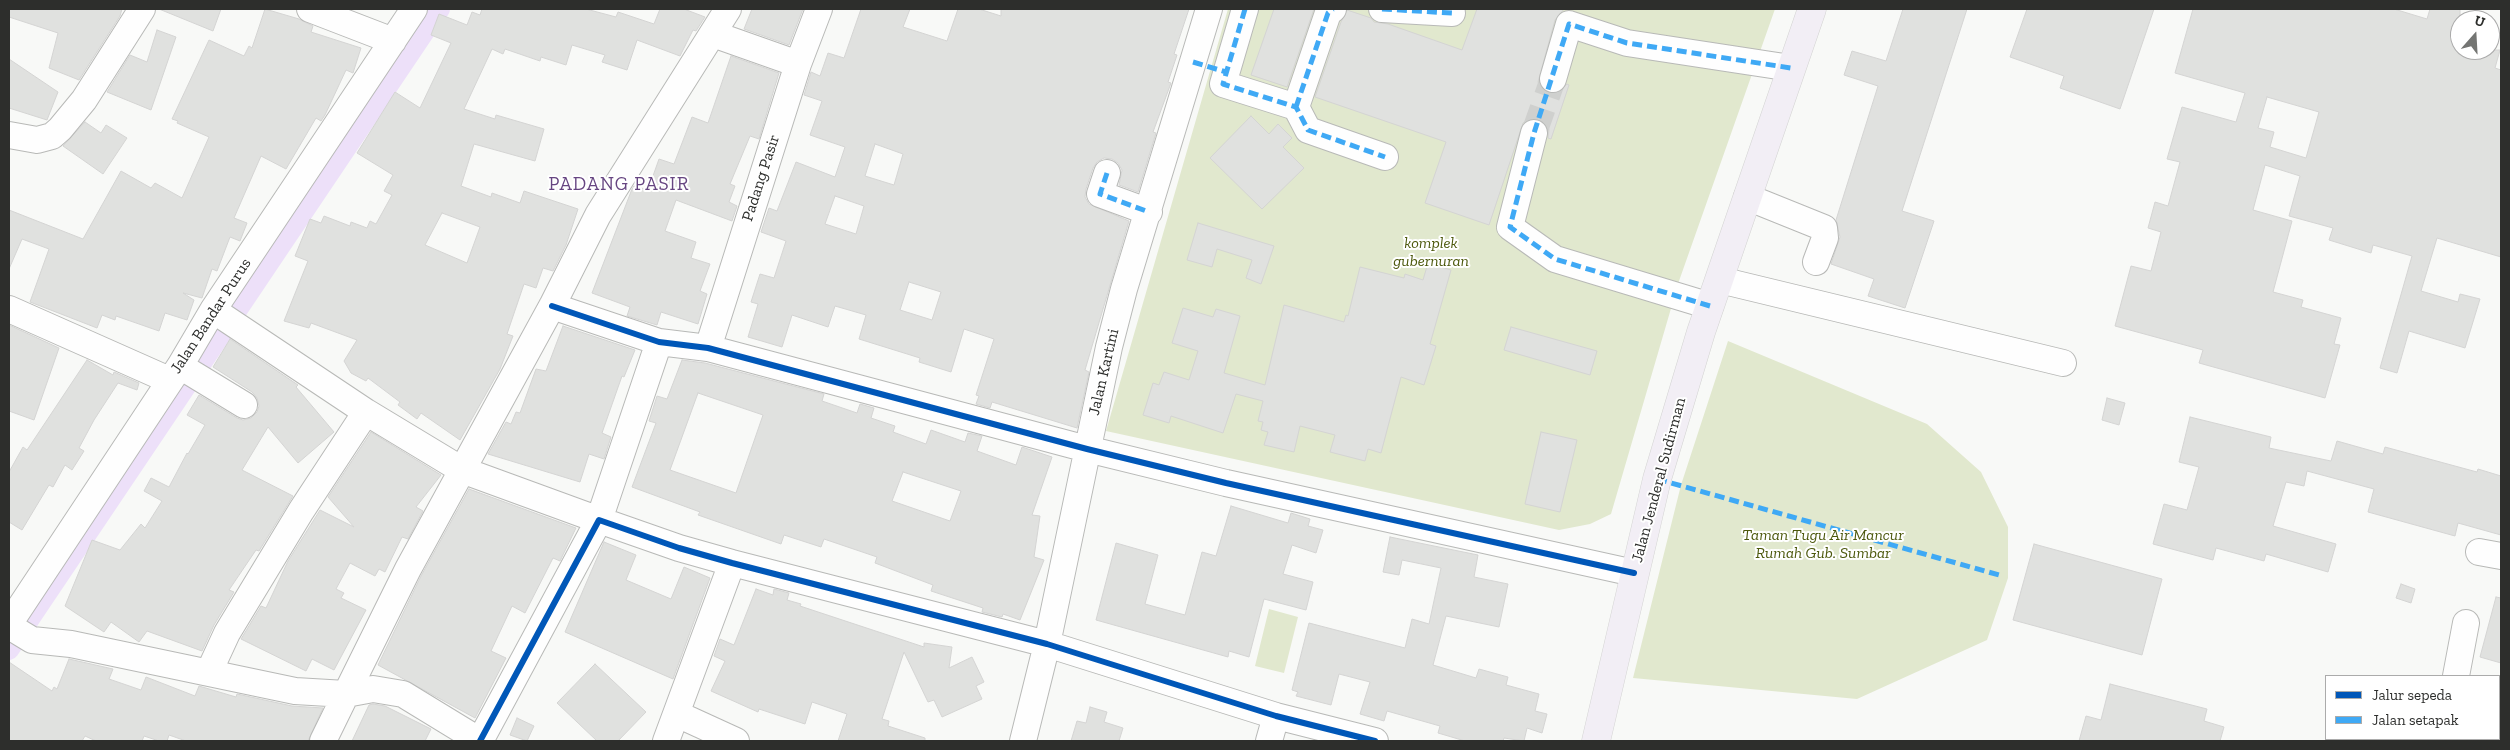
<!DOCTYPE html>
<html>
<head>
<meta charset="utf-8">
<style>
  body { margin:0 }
  #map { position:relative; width:2510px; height:750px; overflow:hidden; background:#f8f9f7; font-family:"Zilla Slab",serif }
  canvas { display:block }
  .frame { position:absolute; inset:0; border:10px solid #2d2e2c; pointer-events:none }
  .legend { position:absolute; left:2325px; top:675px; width:175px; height:65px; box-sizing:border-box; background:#fff; border:1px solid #ababab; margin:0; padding:6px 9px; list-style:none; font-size:15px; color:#2d2e2c }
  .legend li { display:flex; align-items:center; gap:10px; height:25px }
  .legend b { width:25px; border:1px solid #ababab }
  .north { position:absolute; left:2450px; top:10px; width:50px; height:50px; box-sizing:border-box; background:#fff; border:1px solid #ababab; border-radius:50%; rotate:19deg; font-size:14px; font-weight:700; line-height:20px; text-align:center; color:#2d2e2c }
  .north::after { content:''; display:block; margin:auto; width:18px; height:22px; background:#747573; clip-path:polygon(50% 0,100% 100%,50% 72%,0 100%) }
</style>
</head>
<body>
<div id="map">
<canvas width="2510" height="750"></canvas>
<div class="frame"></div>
<ul class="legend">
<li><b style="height:6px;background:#0057b8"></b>Jalur sepeda</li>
<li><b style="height:6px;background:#3fa9f5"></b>Jalan setapak</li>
</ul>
<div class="north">U</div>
</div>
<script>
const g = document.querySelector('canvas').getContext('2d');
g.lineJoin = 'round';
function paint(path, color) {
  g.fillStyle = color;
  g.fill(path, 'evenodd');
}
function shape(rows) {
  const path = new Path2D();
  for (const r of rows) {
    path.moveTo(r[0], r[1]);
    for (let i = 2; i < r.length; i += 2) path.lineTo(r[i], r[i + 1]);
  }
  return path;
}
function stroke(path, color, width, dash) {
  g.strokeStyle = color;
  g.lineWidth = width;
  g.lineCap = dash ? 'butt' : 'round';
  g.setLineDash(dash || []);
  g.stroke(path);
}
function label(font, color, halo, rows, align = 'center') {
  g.font = font + ' "Zilla Slab",serif';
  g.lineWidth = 4;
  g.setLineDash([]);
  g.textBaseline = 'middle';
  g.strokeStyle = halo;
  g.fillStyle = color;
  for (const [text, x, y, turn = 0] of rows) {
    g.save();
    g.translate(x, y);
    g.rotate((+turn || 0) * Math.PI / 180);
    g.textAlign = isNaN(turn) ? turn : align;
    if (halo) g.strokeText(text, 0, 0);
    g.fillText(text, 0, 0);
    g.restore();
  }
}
paint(shape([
  [1228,9,1775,9,1679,281,1611,514,1590,524,1559,530,1106,431],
  [1728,341,1927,424,1981,472,2008,527,2008,578,1987,640,1857,699,1633,678,1681,485],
  [1269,609,1298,617,1284,673,1255,666]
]), '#e1e8ce');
stroke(shape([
  [9,650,440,9]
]), '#ede0f9', 20);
const building = shape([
  [9,9,122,9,120,16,79,80,49,68,58,33,9,17,9,9],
  [159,9,221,9,213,31,159,9],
  [265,9,299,19,313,26,311,32,361,48,353,73,346,70,325,115,321,121,316,118,286,169,261,156,234,218,247,223,240,241,230,237,217,271,212,269,202,298,183,293,194,300,187,320,165,313,159,331,116,316,115,320,102,315,97,328,30,302,49,249,22,239,9,269,9,210,83,239,121,171,151,188,155,183,182,198,209,137,177,123,178,121,172,119,209,40,244,56,249,46,252,48,265,9],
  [482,9,586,9,616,17,618,12,654,24,660,9,684,9,705,17,696,31,693,30,680,56,637,40,627,70,602,62,605,55,572,45,566,65,541,57,540,61,505,49,503,54,492,49,464,109,495,119,496,115,544,129,535,161,474,144,461,186,491,197,492,193,520,203,524,191,578,209,566,245,553,271,543,268,536,288,524,284,507,334,513,336,500,369,460,440,421,413,417,419,398,405,400,402,368,378,366,381,351,373,344,361,357,340,311,323,309,328,284,321,308,261,295,256,310,219,321,223,324,216,350,226,351,222,367,228,370,221,376,224,392,195,384,191,393,175,357,153,395,92,420,108,451,43,431,35,439,14,467,25,472,12,480,15,482,9],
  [442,213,480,227,467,263,425,245,442,213],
  [752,9,803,9,789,45,744,29,752,9],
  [861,9,910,9,903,27,947,41,958,9,979,9,1001,16,1001,9,1189,9,1174,54,1177,55,1168,82,1171,83,1153,132,1156,133,1138,192,1119,185,1122,170,1118,163,1112,159,1104,158,1097,162,1093,168,1086,189,1085,197,1089,204,1129,221,1085,370,1089,372,1077,428,992,402,990,408,976,404,979,396,976,395,994,339,964,329,951,372,919,362,920,358,859,339,866,315,835,306,828,327,792,315,782,347,748,337,758,304,751,302,760,274,774,278,786,241,761,232,769,208,777,211,796,162,835,177,845,147,810,135,822,101,804,95,811,72,820,76,828,53,844,58,861,9],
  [875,144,903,154,894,185,865,176,875,144],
  [835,196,864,206,856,234,825,224,835,196],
  [909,282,941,292,932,320,900,310,909,282],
  [1274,9,1314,9,1287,87,1251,75,1274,9],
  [1477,9,1564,9,1555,20,1538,82,1542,89,1549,93,1557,93,1567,84,1569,85,1551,139,1548,138,1549,129,1544,122,1530,118,1523,123,1489,225,1425,203,1446,142,1315,97,1341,22,1347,10,1371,18,1374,22,1388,24,1462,50,1477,9],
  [1903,9,1967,9,1902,211,1934,221,1905,308,1868,296,1874,279,1831,264,1840,237,1836,220,1878,86,1844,75,1852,51,1886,61,1903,9],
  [2027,9,2154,9,2120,109,2060,88,2064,76,2010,57,2027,9],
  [2193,9,2394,9,2427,19,2430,9,2460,9,2460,50,2500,50,2495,68,2501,70,2501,257,2437,238,2421,291,2458,302,2460,294,2480,299,2465,348,2409,331,2397,373,2380,368,2412,256,2373,245,2371,253,2329,240,2333,228,2289,216,2300,176,2265,165,2253,210,2292,221,2273,292,2303,300,2301,307,2341,318,2334,344,2340,345,2325,398,2199,363,2203,350,2115,326,2131,266,2151,271,2161,232,2148,228,2155,202,2168,206,2180,162,2167,159,2182,107,2236,122,2245,93,2175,73,2193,9],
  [2267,97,2319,112,2306,158,2270,147,2274,132,2258,128,2267,97],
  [157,30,176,37,151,110,107,92,130,55,147,62,157,30],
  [731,56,779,73,759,139,750,136,730,184,735,186,729,202,737,206,732,221,676,200,665,231,696,242,691,258,710,264,700,291,707,294,698,324,661,312,657,325,627,316,630,307,592,293,632,189,634,186,648,190,659,159,674,164,692,117,708,123,731,56],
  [9,59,58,92,47,120,9,108,9,59],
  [1251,116,1269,134,1278,124,1292,138,1283,147,1304,168,1262,209,1210,158,1251,116],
  [85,122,101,133,106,125,127,138,103,174,63,146,85,122],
  [1198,223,1274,246,1261,284,1246,278,1252,260,1217,249,1212,267,1187,260,1198,223],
  [1428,263,1451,270,1430,344,1436,346,1424,385,1401,377,1381,453,1368,449,1365,461,1330,452,1335,435,1300,426,1294,452,1264,445,1268,432,1261,430,1263,422,1258,421,1263,401,1236,394,1223,433,1171,416,1169,423,1143,415,1153,383,1159,385,1164,372,1189,380,1198,351,1172,343,1183,308,1213,317,1216,309,1240,316,1224,373,1265,385,1284,305,1344,322,1346,315,1348,316,1360,267,1404,278,1405,274,1423,280,1428,263],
  [9,325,59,348,34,420,9,411,9,325],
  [563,326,635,350,624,377,622,376,602,433,611,437,604,459,589,454,580,482,488,454,506,422,511,424,516,412,520,413,536,369,546,371,563,326],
  [1511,327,1597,351,1590,375,1504,350,1511,327],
  [230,339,298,385,296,387,334,432,298,463,268,427,242,470,293,496,259,551,256,550,229,590,234,592,214,625,202,651,147,631,139,642,111,622,104,632,65,606,92,540,120,550,141,524,145,528,162,501,144,491,151,478,169,487,187,453,188,454,205,425,187,415,199,395,237,418,243,420,251,418,257,412,259,406,257,398,252,392,213,367,230,339],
  [87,360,113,375,114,372,139,383,137,390,118,383,94,420,79,448,84,451,72,470,65,465,53,487,49,485,22,530,9,522,9,472,23,447,27,450,87,360],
  [682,360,705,363,824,394,822,401,857,413,860,404,874,408,871,418,895,426,893,432,926,444,931,430,965,442,968,433,982,436,977,451,1016,465,1022,447,1052,457,1032,515,1040,516,1034,557,1044,560,1020,620,1003,614,1002,617,982,612,983,608,931,591,933,585,875,563,877,557,824,539,821,547,784,535,781,544,698,515,700,512,632,487,656,423,649,421,657,396,667,399,682,360],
  [698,393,763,415,736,493,670,470,698,393],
  [903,472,961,491,950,521,892,501,903,472],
  [2107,398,2125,403,2119,425,2102,420,2107,398],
  [2190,417,2271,437,2269,448,2331,461,2337,441,2383,454,2385,447,2477,472,2478,469,2501,476,2501,535,2458,523,2455,536,2368,512,2374,489,2307,471,2304,486,2286,482,2273,526,2336,544,2328,572,2266,554,2264,561,2216,548,2213,560,2153,544,2164,504,2187,510,2199,467,2179,462,2190,417],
  [371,432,441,475,416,507,423,511,408,539,402,537,385,572,379,569,375,576,350,563,336,589,344,593,341,598,366,610,334,670,312,659,306,671,241,639,261,606,266,608,288,561,320,510,354,527,328,497,371,432],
  [1541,432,1577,440,1560,512,1525,504,1541,432],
  [469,489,576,528,560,561,553,558,525,613,512,606,491,651,506,658,475,718,378,665,421,576,469,489],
  [1231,506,1288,523,1291,513,1310,519,1308,526,1323,530,1316,553,1292,545,1283,574,1313,582,1306,610,1264,599,1249,657,1229,651,1228,657,1096,620,1116,543,1158,555,1145,604,1185,615,1202,552,1216,556,1231,506],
  [1390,537,1478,555,1474,577,1508,584,1499,627,1446,616,1433,665,1476,678,1479,669,1508,677,1506,685,1539,694,1535,711,1547,714,1542,733,1527,728,1524,741,1504,738,1503,741,1465,741,1438,733,1440,726,1387,711,1384,721,1360,714,1370,682,1339,674,1331,705,1296,696,1298,692,1292,690,1309,623,1405,648,1412,619,1429,624,1441,568,1402,560,1399,575,1383,572,1390,537],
  [604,542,636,555,626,580,671,599,684,567,710,578,673,679,565,632,604,542],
  [2034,544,2162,579,2142,655,2013,620,2034,544],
  [2401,584,2415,589,2411,603,2396,598,2401,584],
  [756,589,773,595,774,589,789,593,787,600,801,604,800,606,924,647,924,643,952,647,949,668,972,657,984,682,976,686,982,699,942,717,934,700,928,702,904,652,882,719,889,721,888,726,925,738,925,741,838,741,847,714,812,702,805,724,759,709,758,712,711,691,725,661,714,656,720,639,734,645,756,589],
  [2496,597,2501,598,2501,663,2480,657,2496,597],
  [69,659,113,669,109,679,141,690,146,677,195,696,199,686,236,697,237,694,292,706,323,708,308,741,186,741,169,735,167,741,159,741,144,736,142,741,96,741,85,736,82,741,9,741,9,662,52,691,54,687,57,689,69,659],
  [595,664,646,712,618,741,597,741,557,703,595,664],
  [2110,684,2207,709,2204,721,2224,727,2220,741,2079,741,2086,716,2101,720,2110,684],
  [373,704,385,706,431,729,425,741,352,741,369,705,373,704],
  [1090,707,1107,712,1104,722,1123,728,1119,741,1071,741,1077,721,1086,723,1090,707],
  [517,718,534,726,527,741,510,735,517,718]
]);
paint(building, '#e0e1df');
stroke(building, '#d4d4d3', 1);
stroke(shape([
  [1534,133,1553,79]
]), '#cfd0ce', 26, [26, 13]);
const minor = shape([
  [310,9,393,41],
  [1245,9,1223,84,1296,107,1308,130,1385,157],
  [1382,9,1452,13],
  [713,34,798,64],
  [1553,79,1569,24,1627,43,1791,68],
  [1296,107,1328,13,1333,9],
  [1534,133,1510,227,1555,259,1710,306],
  [9,135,37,140,52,136,60,129,84,100,142,9],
  [1107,173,1100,194,1149,212],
  [1747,197,1824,228,1825,238,1816,262],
  [1720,280,2063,363],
  [552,306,659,342,708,348,1087,449,1226,483,1634,573],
  [9,309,169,380],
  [213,310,366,412,462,470,599,520,659,342],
  [708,348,798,64,819,9],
  [180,366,244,405],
  [2479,552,2501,556],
  [9,624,180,366,213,310,414,9],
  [9,626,32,640,71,644,295,691,346,694,323,741],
  [209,672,227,633,301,511,366,412],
  [2456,676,2466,623],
  [2499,712,2501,713],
  [677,714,736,741],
  [480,741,599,520,679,548,732,563,1047,644,1276,716,1375,741],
  [480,741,403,694,373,689,346,694,408,569,552,306,598,215,728,9],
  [666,741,732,563],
  [1023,741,1047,644,1109,347,1124,289,1209,9],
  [1269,741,1276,716],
  [2441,741,2442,739]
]);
const major = shape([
  [1596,741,1657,479,1701,332,1812,9]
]);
stroke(minor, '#b8b9b7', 28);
stroke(major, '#d3d3d2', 29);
stroke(minor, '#fefefe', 26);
stroke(major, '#f2eef5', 28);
stroke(shape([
  [1245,9,1223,84,1296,107,1308,130,1385,157],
  [1382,9,1452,13],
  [1193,62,1226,72],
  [1296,107,1328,13,1333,9],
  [1107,173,1100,194,1149,212],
  [1710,306,1555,259,1510,227,1534,133,1569,24,1627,43,1791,68],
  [1657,479,1999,575]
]), '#3fa9f5', 5, [10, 5]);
stroke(shape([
  [552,306,659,342,708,348,1087,449,1226,483,1634,573],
  [480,741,599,520,679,548,732,563,1047,644,1276,716,1375,741]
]), '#0057b8', 6);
label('16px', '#2d2e2c', '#fff', [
  ["Padang Pasir",761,178,-72],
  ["Jalan Bandar Purus",211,316,-57],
  ["Jalan Kartini",1104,372,-77],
  ["Jalan Jenderal Sudirman",1659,480,-75]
]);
label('italic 16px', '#4c580c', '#fff', [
  ["komplek",1431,243],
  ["gubernuran",1431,261],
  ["Taman Tugu Air Mancur",1823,535],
  ["Rumah Gub. Sumbar",1823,553]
]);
g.letterSpacing = '1px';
label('19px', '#664581', '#fff', [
  ["PADANG PASIR",619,185]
]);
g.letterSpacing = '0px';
</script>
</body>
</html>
